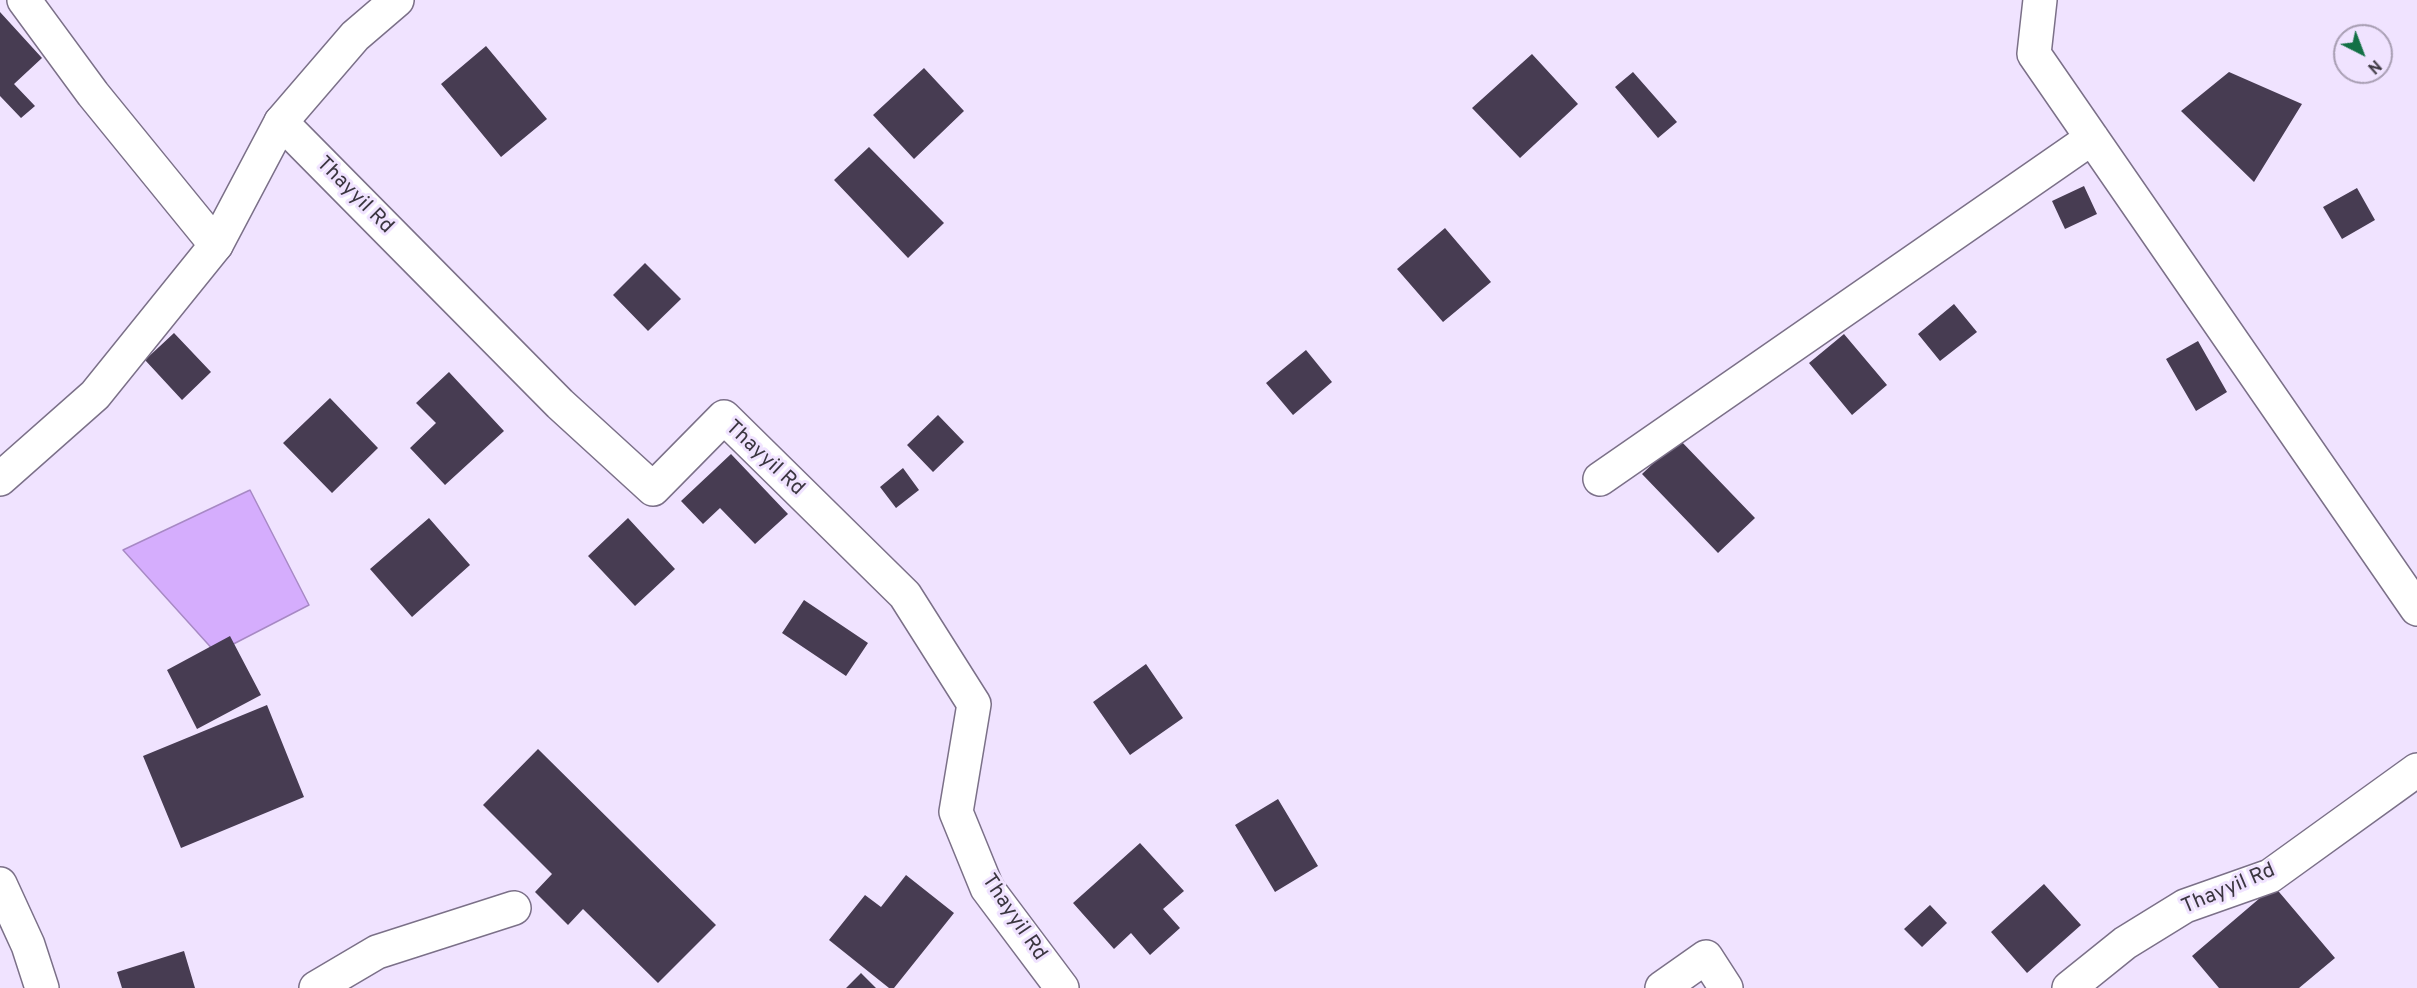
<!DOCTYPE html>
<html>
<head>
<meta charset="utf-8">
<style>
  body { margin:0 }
  #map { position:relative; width:2417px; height:988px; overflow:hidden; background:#f0e3ff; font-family:Overpass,sans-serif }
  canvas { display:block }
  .north { position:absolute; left:2333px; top:24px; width:60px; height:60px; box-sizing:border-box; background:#f0e3ff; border:2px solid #a89eb3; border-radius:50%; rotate:138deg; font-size:16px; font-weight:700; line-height:24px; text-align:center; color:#3b3640 }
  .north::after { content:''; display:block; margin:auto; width:21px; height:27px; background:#137045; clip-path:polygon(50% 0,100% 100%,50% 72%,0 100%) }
</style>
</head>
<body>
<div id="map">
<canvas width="2417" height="988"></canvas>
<div class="north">N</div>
</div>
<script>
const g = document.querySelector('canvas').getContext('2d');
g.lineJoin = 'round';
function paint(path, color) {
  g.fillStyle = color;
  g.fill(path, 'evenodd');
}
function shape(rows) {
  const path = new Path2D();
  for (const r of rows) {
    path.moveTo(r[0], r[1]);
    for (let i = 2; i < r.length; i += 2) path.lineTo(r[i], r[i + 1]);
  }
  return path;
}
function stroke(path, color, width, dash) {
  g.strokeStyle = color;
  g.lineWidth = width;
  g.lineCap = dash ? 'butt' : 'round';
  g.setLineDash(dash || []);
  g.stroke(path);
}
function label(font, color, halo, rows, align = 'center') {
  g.font = font + ' Overpass,sans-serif';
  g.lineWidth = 6;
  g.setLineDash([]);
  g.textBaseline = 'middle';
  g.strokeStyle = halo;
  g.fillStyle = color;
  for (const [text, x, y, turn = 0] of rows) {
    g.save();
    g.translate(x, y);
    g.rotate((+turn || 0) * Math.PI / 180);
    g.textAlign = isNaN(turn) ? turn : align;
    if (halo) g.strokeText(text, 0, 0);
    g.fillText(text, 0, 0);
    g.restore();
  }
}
const water = shape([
  [250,490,309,605,216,653,123,550,250,490]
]);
paint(water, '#d5adfd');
stroke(water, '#a789c4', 1.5);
paint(shape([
  [0,12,42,58,14,84,35,106,21,118,0,96],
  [486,46,547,119,501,157,441,84],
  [1532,54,1578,104,1520,158,1472,108],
  [924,68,964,111,914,159,873,115],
  [1633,72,1677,122,1658,138,1615,87],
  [2229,72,2302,104,2254,182,2181,111],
  [869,147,944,223,908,258,834,180],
  [2084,186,2097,214,2065,229,2052,201],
  [2357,188,2375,220,2342,239,2323,207],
  [1445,228,1491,282,1443,322,1397,269],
  [645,263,681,299,648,331,613,295],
  [1954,304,1977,332,1940,361,1918,334],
  [174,333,211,372,182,400,145,360],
  [1844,334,1887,385,1852,415,1809,363],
  [2198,341,2227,392,2196,411,2166,359],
  [1306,350,1332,382,1293,415,1266,383],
  [449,372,504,431,445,485,410,448,436,423,416,403],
  [330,398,378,448,332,493,283,443],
  [938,415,964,442,933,472,907,445],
  [1679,439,1755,518,1718,553,1642,474],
  [731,454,788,514,755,544,720,508,703,524,681,501],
  [903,468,919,490,896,508,880,487],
  [429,518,470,565,412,617,370,569],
  [628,518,675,569,635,606,588,556],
  [804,600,868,643,846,676,782,633],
  [230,636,261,695,197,729,167,670],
  [1146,664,1183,718,1130,755,1093,702],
  [267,705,304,797,181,848,143,756],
  [538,749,716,925,658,983,583,909,568,925,535,892,552,874,483,805],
  [1278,799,1318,866,1275,892,1235,825],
  [1140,843,1184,891,1163,909,1180,928,1150,955,1131,933,1114,949,1073,903],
  [906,875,954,913,894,988,889,988,829,940,865,895,881,907],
  [2044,884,2081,925,2027,973,1991,932],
  [2274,886,2335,958,2299,988,2219,988,2192,956],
  [1930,905,1947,923,1922,947,1904,929],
  [184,951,195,988,122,988,117,972],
  [861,973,876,988,846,988]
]), '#473c52');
const minor = shape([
  [24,0,93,94,216,245],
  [2040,0,2034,54,2417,609],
  [281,122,560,404,653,489,724,417,905,595,974,704,956,812,987,888,1062,988],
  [1600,479,2092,138],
  [0,884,28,945,42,988],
  [316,988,377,952,514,908],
  [1662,988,1706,957,1726,988],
  [2069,988,2125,943,2185,906,2270,876,2417,770]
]);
const major = shape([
  [0,479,95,395,216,245,281,122,355,36,397,0]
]);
stroke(minor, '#7b7088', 36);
stroke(major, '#7b7088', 36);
stroke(minor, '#fff', 33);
stroke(major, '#fff', 33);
label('21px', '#3b3640', '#f0e3ff', [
  ["Thayyil Rd",354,196,45],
  ["Thayyil Rd",764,459,43],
  ["Thayyil Rd",2229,890,-23],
  ["Thayyil Rd",1013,918,56]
]);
</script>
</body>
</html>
